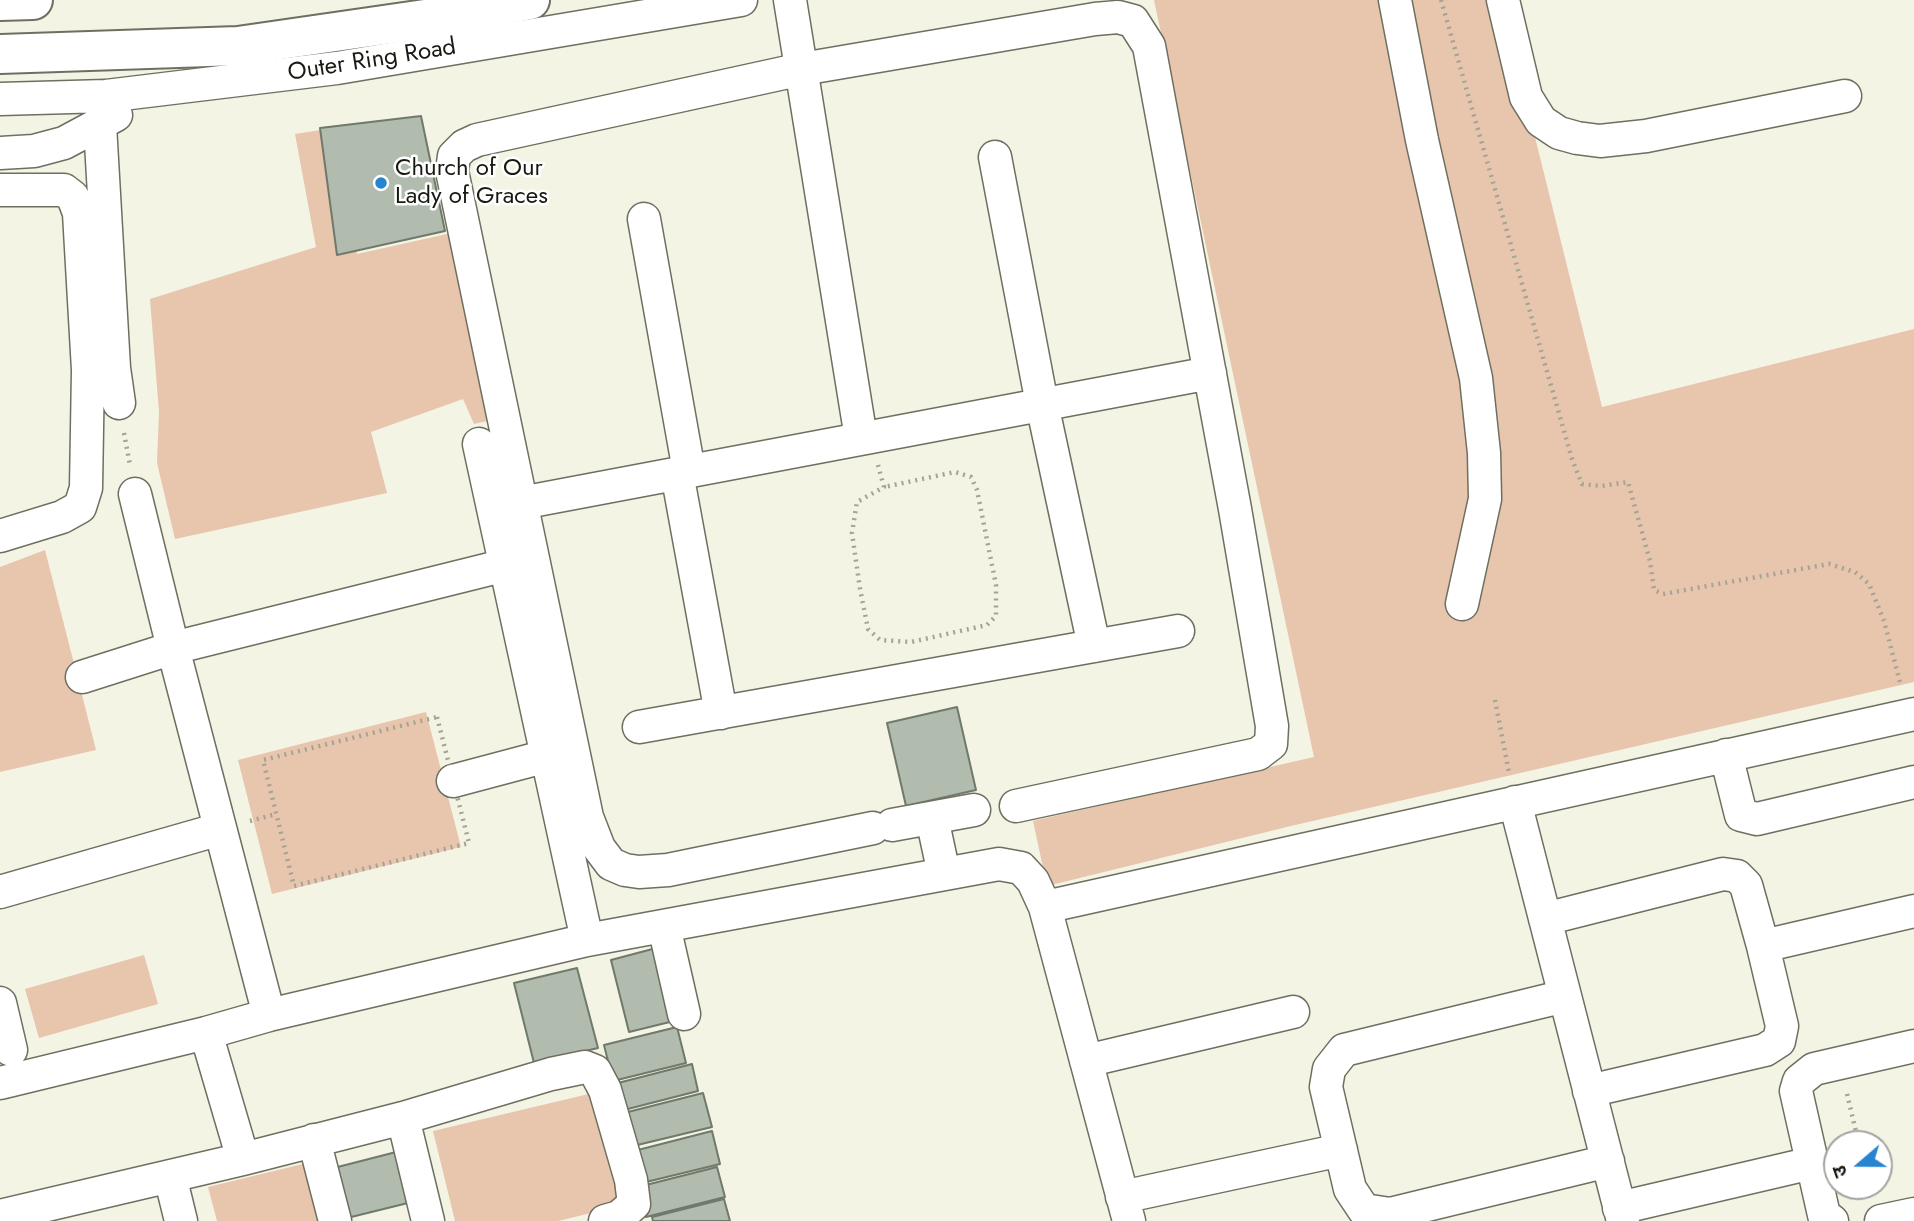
<!DOCTYPE html>
<html>
<head>
<meta charset="utf-8">
<style>
  body { margin:0 }
  #map { position:relative; width:1914px; height:1221px; overflow:hidden; background:#f3f4e3; font-family:Jost,"Noto Sans Devanagari",sans-serif }
  canvas { display:block }
  .north { position:absolute; left:1823px; top:1130px; width:70px; height:70px; box-sizing:border-box; background:#fff; border:2px solid #a3a3a1; border-radius:50%; rotate:250deg; font-size:19px; font-weight:700; line-height:28px; text-align:center; color:#191913 }
  .north::after { content:''; display:block; margin:auto; width:24px; height:32px; background:#2684d0; clip-path:polygon(50% 0,100% 100%,50% 72%,0 100%) }
</style>
</head>
<body>
<div id="map">
<canvas width="1914" height="1221"></canvas>
<div class="north">उ</div>
</div>
<script>
const g = document.querySelector('canvas').getContext('2d');
g.lineJoin = 'round';
function paint(path, color) {
  g.fillStyle = color;
  g.fill(path, 'evenodd');
}
function shape(rows) {
  const path = new Path2D();
  for (const r of rows) {
    path.moveTo(r[0], r[1]);
    for (let i = 2; i < r.length; i += 2) path.lineTo(r[i], r[i + 1]);
  }
  return path;
}
function stroke(path, color, width, dash) {
  g.strokeStyle = color;
  g.lineWidth = width;
  g.lineCap = dash ? 'butt' : 'round';
  g.setLineDash(dash || []);
  g.stroke(path);
}
function label(font, color, halo, rows, align = 'center') {
  g.font = font + ' Jost,sans-serif';
  g.lineWidth = 5;
  g.setLineDash([]);
  g.textBaseline = 'middle';
  g.strokeStyle = halo;
  g.fillStyle = color;
  for (const [text, x, y, turn = 0] of rows) {
    g.save();
    g.translate(x, y);
    g.rotate((+turn || 0) * Math.PI / 180);
    g.textAlign = isNaN(turn) ? turn : align;
    if (halo) g.strokeText(text, 0, 0);
    g.fillText(text, 0, 0);
    g.restore();
  }
}
paint(shape([
  [1154,0,1501,0,1602,407,1914,329,1914,682,1291,826,1047,886,1033,821,1314,757],
  [340,127,357,254,465,230,501,418,474,424,463,399,371,432,387,493,175,539,157,463,159,412,150,299,316,247,295,134],
  [45,550,96,750,0,772,0,567],
  [426,712,461,847,272,894,238,760],
  [144,955,158,1004,39,1038,25,989],
  [597,1092,624,1205,558,1221,455,1221,433,1131],
  [311,1162,326,1221,217,1221,208,1187]
]), '#e8c5ad');
const building = shape([
  [421,116,445,231,337,255,320,128,421,116],
  [957,707,976,790,906,806,887,723,957,707],
  [660,947,678,1020,629,1032,611,960,660,947],
  [577,968,598,1048,534,1063,514,983,577,968],
  [677,1027,686,1063,613,1081,604,1045,677,1027],
  [692,1064,698,1091,620,1111,614,1084,692,1064],
  [703,1093,712,1127,629,1147,620,1114,703,1093],
  [712,1131,720,1164,638,1184,630,1152,712,1131],
  [400,1151,412,1202,339,1220,326,1170,400,1151],
  [717,1167,725,1197,646,1217,638,1187,717,1167],
  [724,1199,730,1221,653,1221,652,1217,724,1199]
]);
paint(building, '#b1bcae');
stroke(building, '#6f796c', 2);
const minor = shape([
  [790,0,861,438],
  [1395,0,1422,140,1476,378,1484,453,1485,499,1462,604],
  [1503,0,1526,97,1541,121,1559,133,1577,138,1600,141,1646,136,1845,96],
  [0,99,106,96,337,68,741,0],
  [100,125,114,368,119,403],
  [0,153,34,151,64,143,116,115],
  [995,157,1042,404,1094,646],
  [0,190,64,190,73,197,79,213,88,370],
  [644,219,689,471],
  [479,444,587,940],
  [677,473,721,713],
  [135,494,173,648,269,1015],
  [521,503,1210,373],
  [0,536,62,517,80,507,86,488,88,370,114,368],
  [82,677,173,648,506,565],
  [639,727,1178,631],
  [1726,755,1741,815,1757,819,1914,782],
  [453,781,547,756],
  [1515,802,1623,1221],
  [932,818,944,874],
  [892,825,974,810],
  [873,828,668,870,639,872,625,870,611,864,599,848,587,817,452,171,454,156,464,146,477,140,802,69,1095,19,1118,17,1133,21,1149,46,1235,509,1272,726,1271,744,1258,754,1016,806],
  [0,892,220,829],
  [1045,907,1914,714],
  [1545,919,1723,874,1737,876,1746,885,1763,946,1782,1026,1779,1041,1765,1050,1589,1091],
  [664,926,684,1014],
  [1763,946,1914,911],
  [1565,996,1344,1050,1329,1069,1326,1087,1350,1189,1364,1210,1390,1214,1608,1161],
  [0,1003,11,1050],
  [206,1033,243,1159],
  [1086,1061,1293,1012],
  [0,1083,206,1033,269,1015,587,940,999,864,1021,868,1033,881,1045,907,1129,1221],
  [403,1118,428,1221],
  [314,1140,335,1221],
  [170,1176,181,1221],
  [1122,1197,1341,1150],
  [1619,1208,1812,1163],
  [0,1216,243,1159,403,1118,551,1074,585,1067,595,1071,605,1090,631,1180,634,1204,619,1217,605,1221],
  [1832,1221,1824,1215,1796,1091,1799,1081,1814,1069,1914,1046],
  [1881,1221,1914,1214]
]);
const major = shape([
  [0,1,33,0],
  [0,54,238,46,467,13,530,0]
]);
stroke(minor, '#6e6f60', 35);
stroke(major, '#6e6f60', 42);
stroke(shape([
  [1441,0,1572,459,1582,484,1602,486,1628,482,1650,561,1654,590,1663,594,1829,564,1855,572,1869,584,1884,621,1901,686],
  [124,433,130,465],
  [878,465,884,487,857,502,852,533,860,589,868,629,880,640,911,642,987,625,996,616,996,585,977,490,971,477,955,472,884,487],
  [1495,700,1509,773],
  [437,717,469,843,294,886,263,760,437,717],
  [250,821,276,814],
  [1847,1094,1859,1144]
]), '#a3a396', 4.5, [2, 5]);
stroke(minor, '#fff', 32);
stroke(major, '#fff', 38);
for (const [x, y, r, color] of [
  [381,183,7,"#2684d0"]
]) {
  const dot = new Path2D();
  dot.arc(x, y, r, 0, 2 * Math.PI);
  g.fillStyle = color;
  g.fill(dot);
  stroke(dot, '#fff', 2.5);
}
label('24px', '#191913', '#fff', [
  ["Outer Ring Road",372,61,-9]
]);
label('24px', '#191913', '#fff', [
  ["Church of Our",395,169],
  ["Lady of Graces",395,197]
], 'left');
</script>
</body>
</html>
